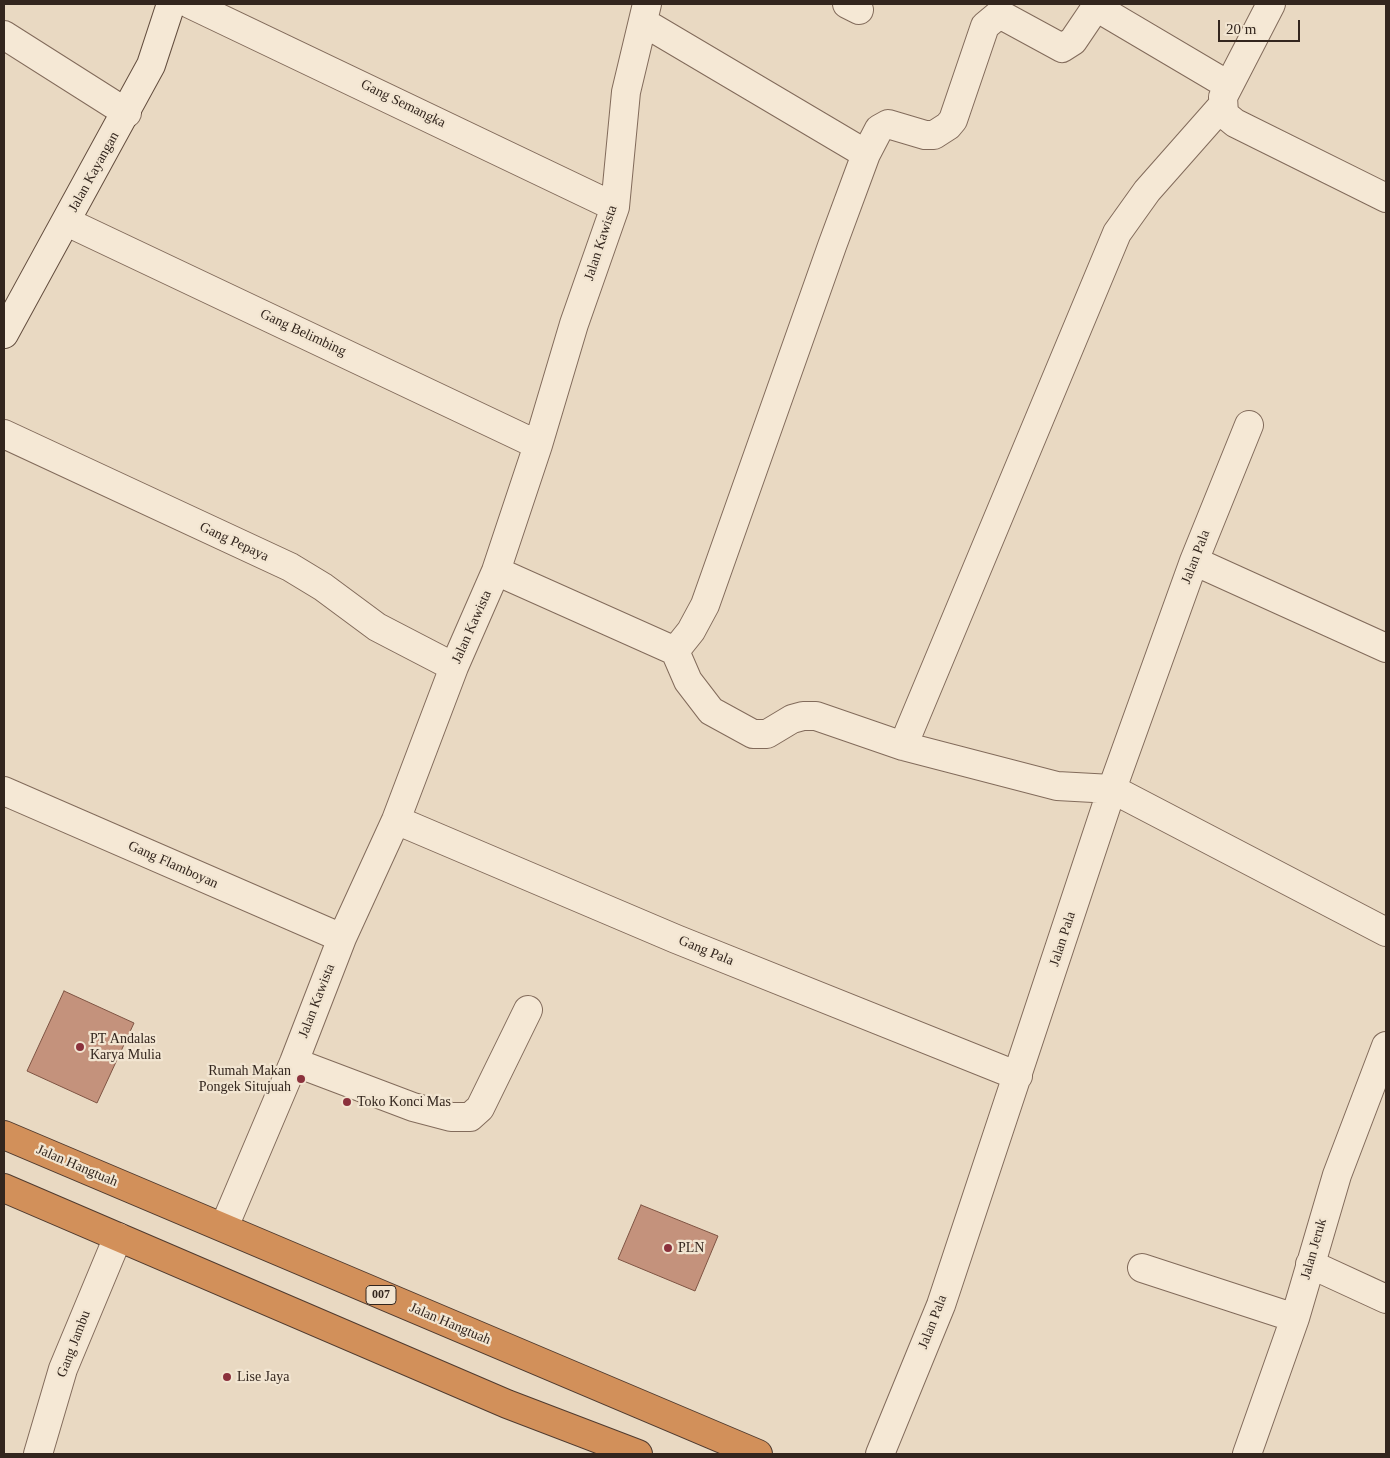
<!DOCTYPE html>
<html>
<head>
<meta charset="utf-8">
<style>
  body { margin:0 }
  #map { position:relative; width:1390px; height:1458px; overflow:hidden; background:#e9d9c2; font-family:Georgia,serif }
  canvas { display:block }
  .frame { position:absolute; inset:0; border:5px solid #33261e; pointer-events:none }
  .scale { position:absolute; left:1218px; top:20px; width:82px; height:22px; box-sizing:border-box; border:2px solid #33261e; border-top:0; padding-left:6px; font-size:15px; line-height:18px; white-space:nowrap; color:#33261e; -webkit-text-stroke:4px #f2e5d1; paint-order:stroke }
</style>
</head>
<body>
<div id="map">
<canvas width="1390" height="1458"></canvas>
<div class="frame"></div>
<div class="scale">20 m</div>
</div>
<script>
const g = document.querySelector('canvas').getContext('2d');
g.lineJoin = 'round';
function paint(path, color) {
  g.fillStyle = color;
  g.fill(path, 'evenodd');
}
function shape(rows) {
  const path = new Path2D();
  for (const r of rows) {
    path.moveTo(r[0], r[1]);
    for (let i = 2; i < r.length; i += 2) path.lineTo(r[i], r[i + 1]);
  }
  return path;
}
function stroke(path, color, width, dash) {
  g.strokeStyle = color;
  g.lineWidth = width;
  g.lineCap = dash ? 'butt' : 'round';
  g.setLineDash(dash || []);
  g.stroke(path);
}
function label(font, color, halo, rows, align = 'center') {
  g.font = font + ' Georgia,serif';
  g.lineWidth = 4.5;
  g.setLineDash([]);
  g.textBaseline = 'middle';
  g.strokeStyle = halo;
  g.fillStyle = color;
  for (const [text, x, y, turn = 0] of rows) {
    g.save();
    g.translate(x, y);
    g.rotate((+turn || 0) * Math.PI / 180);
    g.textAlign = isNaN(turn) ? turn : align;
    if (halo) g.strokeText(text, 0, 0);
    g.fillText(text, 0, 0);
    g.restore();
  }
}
const building = shape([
  [64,991,134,1023,97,1103,27,1071,64,991],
  [641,1205,718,1236,695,1291,618,1259,641,1205]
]);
paint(building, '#c4927c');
stroke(building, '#7e5443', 1);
const street = shape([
  [190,4,615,207],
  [847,4,859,10],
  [1271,4,1223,97,1224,114,1235,123,1386,198],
  [643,22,866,154],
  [4,35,127,113],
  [67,222,538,445],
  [4,434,290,567,323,587,377,627,454,667],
  [1194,561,1386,648],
  [496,571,675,651,688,681,711,711,753,734,767,734,792,719,803,716,816,716,903,746,1057,786,1112,789,1386,932],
  [675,651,691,631,705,605,832,246,866,154,879,129,888,124,925,135,934,135,948,126,953,120,985,26,997,16,1005,17,1062,48,1073,41,1096,7,1228,85],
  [903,746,1117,233,1147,191,1222,106],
  [4,791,342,938],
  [396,820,676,939,1018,1076],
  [294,1062,413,1107,451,1117,470,1117,480,1108,528,1010],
  [224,1227,294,1062,342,938,396,820,454,667,496,571,538,445,574,324,615,207,626,92,647,4],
  [1310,1264,1386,1299],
  [1142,1268,1295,1318],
  [38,1454,63,1369,118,1237],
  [880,1454,941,1305,1112,789,1194,561,1249,425],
  [1247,1454,1295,1318,1337,1175,1386,1046]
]);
const secondary = shape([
  [4,334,151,65,171,4]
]);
const highway = shape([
  [4,1135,758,1454],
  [4,1188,507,1404,638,1454]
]);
stroke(street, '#826b5b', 30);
stroke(secondary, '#634d3e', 30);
stroke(highway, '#503b2f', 30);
stroke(street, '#f5e8d5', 28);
stroke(secondary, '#f5e8d5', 28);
stroke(highway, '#d2905a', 28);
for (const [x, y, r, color] of [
  [80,1047,5,"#8b313c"],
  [301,1079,5,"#8b313c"],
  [347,1102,5,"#8b313c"],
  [668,1248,5,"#8b313c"],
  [227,1377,5,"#8b313c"]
]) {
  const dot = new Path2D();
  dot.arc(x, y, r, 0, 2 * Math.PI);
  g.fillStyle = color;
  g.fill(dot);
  stroke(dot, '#f2e5d1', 2);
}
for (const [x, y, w] of [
  [381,1295,30]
]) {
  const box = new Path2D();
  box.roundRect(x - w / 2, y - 9.5, w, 19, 4);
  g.fillStyle = '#f2e5d1';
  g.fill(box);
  stroke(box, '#33261e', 1);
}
label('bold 12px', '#33261e', null, [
  ["007",381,1295]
]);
label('14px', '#33261e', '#f2e5d1', [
  ["Gang Semangka",403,104,26],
  ["Jalan Kayangan",94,172,-61],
  ["Jalan Kawista",601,243,-72],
  ["Gang Belimbing",303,333,25],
  ["Gang Pepaya",234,542,25],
  ["Jalan Pala",1196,557,-69],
  ["Jalan Kawista",472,627,-66],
  ["Gang Flamboyan",173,865,24],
  ["Jalan Pala",1063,939,-72],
  ["Gang Pala",706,951,22],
  ["Jalan Kawista",317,1001,-69],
  ["Jalan Hangtuah",77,1166,23],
  ["Jalan Jeruk",1314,1249,-74],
  ["Jalan Pala",933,1322,-69],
  ["Jalan Hangtuah",450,1324,23],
  ["Gang Jambu",74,1344,-69]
]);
label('14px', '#33261e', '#f2e5d1', [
  ["PT Andalas",90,1039],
  ["Karya Mulia",90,1055],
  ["Rumah Makan",291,1071,"right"],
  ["Pongek Situjuah",291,1087,"right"],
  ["Toko Konci Mas",357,1102],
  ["PLN",678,1248],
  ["Lise Jaya",237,1377]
], 'left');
</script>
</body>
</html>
